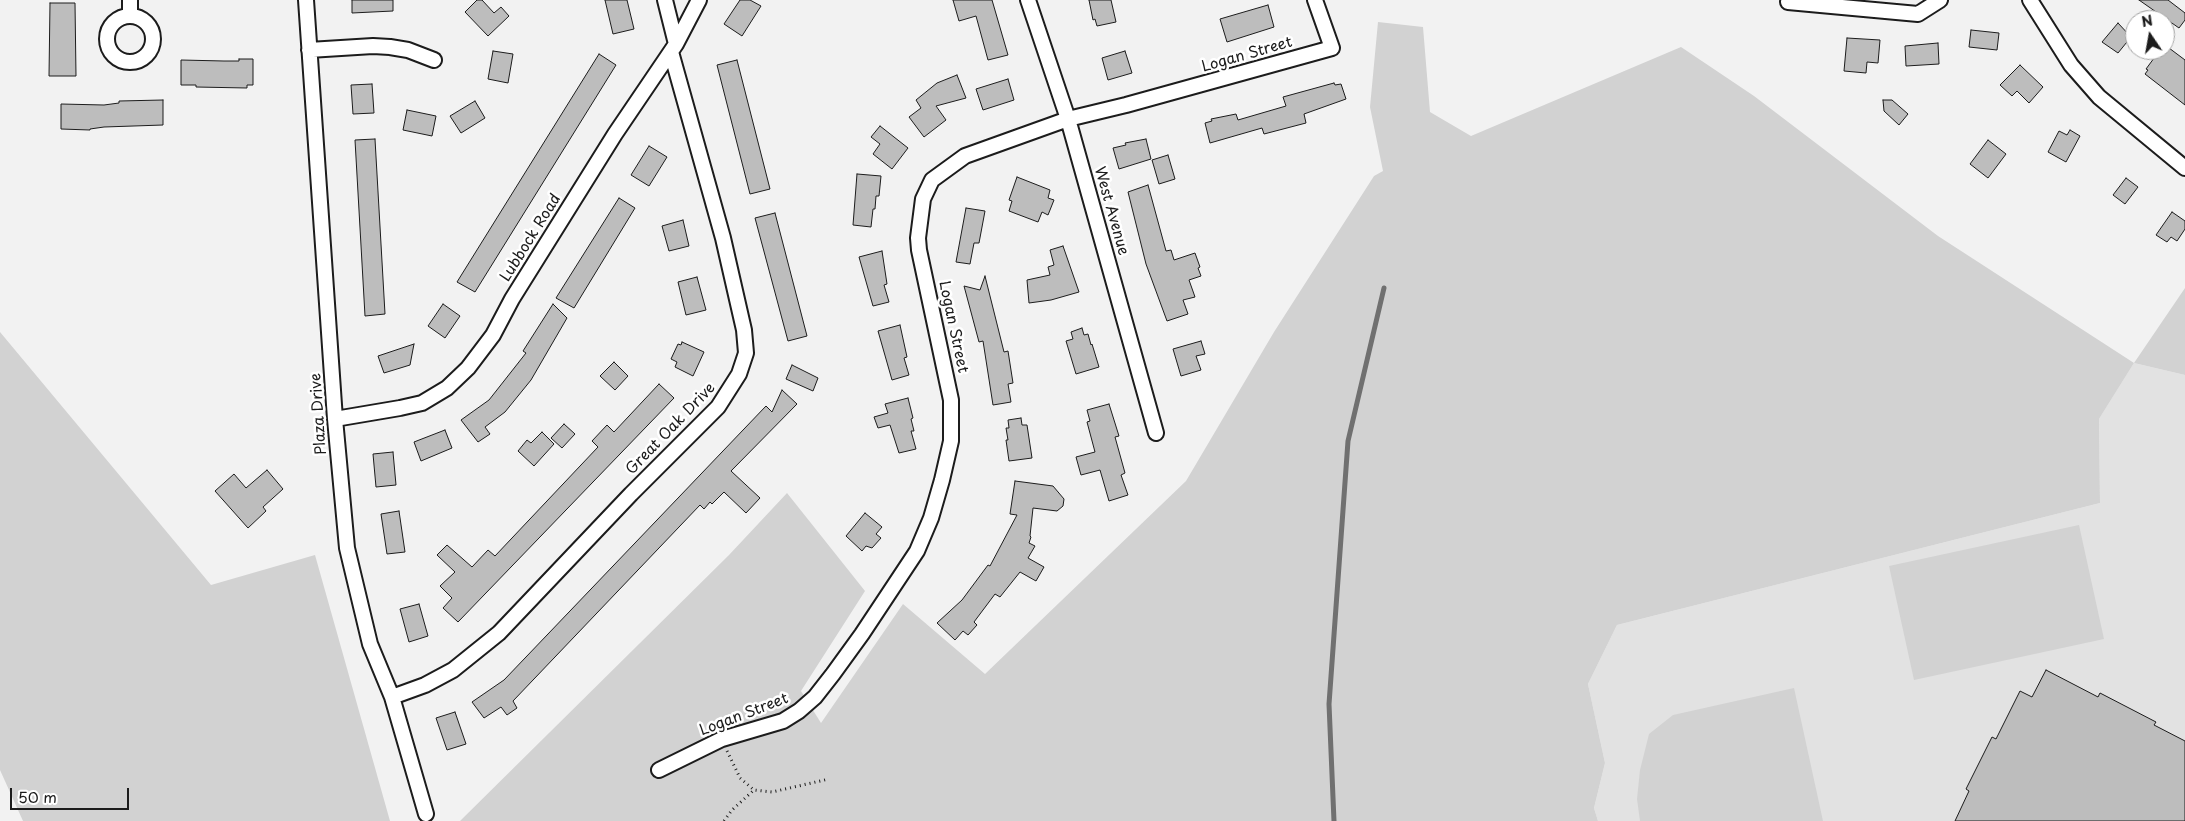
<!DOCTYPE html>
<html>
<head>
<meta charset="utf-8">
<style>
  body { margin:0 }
  #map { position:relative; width:2185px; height:821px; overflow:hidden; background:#f2f2f2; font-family:"Playpen Sans",sans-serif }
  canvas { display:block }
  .north { position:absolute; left:2125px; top:10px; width:50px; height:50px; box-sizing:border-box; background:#fff; border:1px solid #a4a4a4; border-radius:50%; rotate:348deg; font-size:14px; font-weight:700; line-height:20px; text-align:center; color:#1c1c1c }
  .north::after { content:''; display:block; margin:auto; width:18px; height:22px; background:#1c1c1c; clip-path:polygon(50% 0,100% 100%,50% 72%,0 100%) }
  .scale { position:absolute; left:10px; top:788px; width:119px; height:22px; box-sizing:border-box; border:2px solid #1c1c1c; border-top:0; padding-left:6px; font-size:15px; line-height:18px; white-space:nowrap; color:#1c1c1c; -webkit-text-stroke:4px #fff; paint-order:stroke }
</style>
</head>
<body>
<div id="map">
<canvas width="2185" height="821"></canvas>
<div class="north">N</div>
<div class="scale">50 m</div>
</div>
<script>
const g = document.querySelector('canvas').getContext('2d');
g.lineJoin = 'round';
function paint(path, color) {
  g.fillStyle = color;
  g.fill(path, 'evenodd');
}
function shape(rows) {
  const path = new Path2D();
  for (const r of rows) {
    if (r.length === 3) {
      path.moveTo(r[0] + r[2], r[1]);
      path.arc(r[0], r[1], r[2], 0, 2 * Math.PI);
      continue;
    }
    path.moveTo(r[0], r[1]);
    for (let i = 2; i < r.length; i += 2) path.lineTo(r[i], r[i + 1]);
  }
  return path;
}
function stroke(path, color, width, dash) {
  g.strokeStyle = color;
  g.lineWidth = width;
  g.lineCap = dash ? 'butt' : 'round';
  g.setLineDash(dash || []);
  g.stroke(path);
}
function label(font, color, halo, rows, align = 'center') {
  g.font = font + ' "Playpen Sans",sans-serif';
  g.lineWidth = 5;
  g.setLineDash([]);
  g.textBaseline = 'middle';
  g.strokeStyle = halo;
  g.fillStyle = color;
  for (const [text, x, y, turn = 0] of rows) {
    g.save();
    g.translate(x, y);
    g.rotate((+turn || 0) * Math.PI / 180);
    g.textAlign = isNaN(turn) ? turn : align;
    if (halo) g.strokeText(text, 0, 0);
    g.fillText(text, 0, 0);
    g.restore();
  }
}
paint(shape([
  [2134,363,2185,375,2185,821,1598,821,1594,808,1605,763,1588,684,1617,625,2100,503,2099,419]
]), '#e2e2e2');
paint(shape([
  [1378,22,1423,27,1430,112,1471,136,1681,47,1754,96,1938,236,2134,363,2185,288,2185,375,2134,363,2099,419,2100,503,1617,625,1588,684,1605,763,1594,808,1598,821,460,821,729,555,787,493,865,591,801,691,821,723,903,604,985,674,1186,481,1274,332,1374,176,1383,171,1370,107],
  [0,332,211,585,315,555,390,821,23,821,0,770],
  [2079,525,2104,639,1914,680,1889,566],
  [1794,688,1823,821,1640,821,1637,799,1640,770,1649,734,1673,715]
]), '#d2d2d2');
stroke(shape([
  [1334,821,1329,704,1348,441,1384,288]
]), '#707070', 5);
const building = shape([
  [352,0,393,0,393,11,352,13,352,0],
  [477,0,482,0,494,13,501,7,509,16,488,36,465,12,477,0],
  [605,0,627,0,634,29,613,34,605,0],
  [740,0,750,0,761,6,742,36,724,24,740,0],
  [953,0,992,0,1008,55,988,60,976,16,959,21,953,0],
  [1089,0,1111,0,1116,22,1097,26,1095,19,1093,20,1089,0],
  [2139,0,2168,0,2185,13,2185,20,2179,28,2139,0],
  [50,3,75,3,76,76,49,76,50,3],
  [1268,5,1274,27,1227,42,1220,19,1268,5],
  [2118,23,2131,37,2118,53,2102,42,2118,23],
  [1971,30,1999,33,1997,50,1969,47,1971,30],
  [1847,38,1880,40,1878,63,1867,62,1866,73,1844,71,1847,38],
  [1938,43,1939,64,1906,66,1905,46,1938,43],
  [2169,48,2185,60,2185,105,2145,74,2148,70,2146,69,2160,50,2165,49,2167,50,2169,48],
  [493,51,513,54,508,83,488,79,493,51],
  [1125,51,1132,73,1108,80,1102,58,1125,51],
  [599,54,616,65,475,292,457,282,599,54],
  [239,59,253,59,253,85,247,85,247,88,196,87,196,85,181,85,181,60,224,61,239,61,239,59],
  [737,60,770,189,750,194,717,65,737,60],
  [2020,65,2043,87,2029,103,2017,91,2012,96,2000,85,2020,65],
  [957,75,966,98,936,106,946,120,924,137,909,117,921,108,916,100,937,83,957,75],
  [1008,79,1014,100,983,110,976,89,1008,79],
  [1334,83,1335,85,1341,84,1346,99,1304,114,1306,123,1264,134,1262,128,1210,143,1205,123,1212,121,1211,119,1236,114,1238,120,1286,106,1283,97,1334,83],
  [372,84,374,113,353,114,351,85,372,84],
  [163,100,163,125,104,127,90,129,90,130,61,129,61,104,104,105,119,103,119,101,163,100],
  [1883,100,1892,100,1908,114,1899,125,1884,111,1883,100],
  [475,101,485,118,461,133,450,116,475,101],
  [407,110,436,116,432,136,403,130,407,110],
  [880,126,908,148,892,169,873,154,880,144,871,137,880,126],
  [2070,130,2080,136,2066,162,2048,152,2059,131,2067,135,2070,130],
  [375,139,385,314,365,316,355,140,375,139],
  [1146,139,1151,159,1119,169,1113,148,1126,145,1125,143,1146,139],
  [1988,140,2006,154,1988,178,1970,164,1988,140],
  [649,146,667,157,649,186,631,175,649,146],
  [1168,155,1175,179,1159,184,1152,160,1168,155],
  [857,174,881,176,879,196,876,196,875,209,873,209,871,227,853,225,857,174],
  [1017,177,1050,190,1048,198,1054,200,1048,215,1042,212,1038,222,1009,211,1012,201,1009,200,1017,177],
  [2126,178,2138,187,2125,204,2113,195,2126,178],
  [1148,185,1166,251,1171,250,1174,260,1195,253,1200,267,1198,268,1201,276,1189,280,1195,297,1183,300,1188,314,1167,321,1146,264,1128,192,1148,185],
  [619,198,635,208,574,308,556,298,619,198],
  [966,208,985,211,979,243,974,243,970,264,956,262,966,208],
  [2172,212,2185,221,2185,229,2177,241,2171,237,2167,242,2156,235,2172,212],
  [775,213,807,336,788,341,755,218,775,213],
  [683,220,689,246,669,251,662,226,683,220],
  [1063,246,1079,292,1051,300,1029,303,1027,280,1050,275,1048,267,1054,265,1050,250,1063,246],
  [882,251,887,284,884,285,889,302,873,306,859,257,882,251],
  [985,276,1004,352,1008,351,1013,383,1008,384,1011,402,993,405,983,341,979,342,964,286,980,290,985,276],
  [697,277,706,310,686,315,678,282,697,277],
  [443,304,460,316,445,338,428,326,443,304],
  [553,304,567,318,531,380,505,412,485,427,490,434,478,442,461,420,489,400,526,353,523,351,553,304],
  [900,325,907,357,904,358,909,375,892,380,878,331,900,325],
  [1082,328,1084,335,1088,334,1091,345,1092,344,1099,367,1076,374,1066,341,1073,339,1071,332,1082,328],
  [1201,341,1205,354,1196,356,1201,370,1181,376,1173,349,1201,341],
  [682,342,704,352,693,376,675,367,677,362,671,359,678,344,681,345,682,342],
  [414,344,410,365,384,373,378,356,414,344],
  [614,362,628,376,615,390,600,376,614,362],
  [792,365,818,378,813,391,786,379,792,365],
  [659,384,674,398,458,622,443,608,452,598,440,586,455,572,437,555,447,545,472,567,488,550,495,556,598,447,592,441,607,425,614,432,659,384],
  [782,390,797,404,731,471,760,498,746,513,724,492,712,504,710,502,704,509,700,505,513,701,517,708,507,715,501,707,484,718,472,702,504,680,766,406,772,412,782,390],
  [908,398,913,418,911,419,914,431,911,431,916,449,899,453,890,425,878,428,874,417,888,413,885,404,908,398],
  [1109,404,1119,436,1115,437,1125,473,1121,475,1128,495,1109,501,1100,470,1081,475,1076,457,1095,452,1087,422,1090,421,1087,410,1109,404],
  [1021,418,1022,425,1027,425,1032,458,1009,461,1006,440,1008,440,1006,428,1009,428,1008,420,1021,418],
  [564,424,575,434,562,448,551,438,564,424],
  [445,430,452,448,421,461,414,442,445,430],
  [542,432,554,444,534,466,518,451,527,440,531,443,542,432],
  [393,452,396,485,376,487,373,454,393,452],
  [267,470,283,489,263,507,266,511,248,528,215,491,234,474,246,488,267,470],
  [1015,481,1053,486,1064,499,1063,506,1057,511,1033,508,1030,536,1031,537,1029,543,1035,546,1028,558,1044,567,1036,581,1020,572,1000,597,995,594,974,622,977,625,968,635,963,631,955,640,937,623,962,600,988,565,990,566,1017,515,1010,514,1015,481],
  [399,511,405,552,387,554,381,514,399,511],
  [865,513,882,527,876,534,881,538,872,548,866,546,862,551,846,536,865,513],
  [419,604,428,636,409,642,400,609,419,604],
  [2046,670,2098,697,2100,693,2156,722,2154,725,2185,741,2185,821,1955,821,1969,791,1966,789,1992,737,1996,739,2020,691,2032,697,2046,670],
  [455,712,466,744,447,750,436,718,455,712]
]);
paint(building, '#bdbdbd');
stroke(building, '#1c1c1c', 1);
const minor = shape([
  [130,0,130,15],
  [306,0,335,419,347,548,370,644,392,697,426,814],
  [665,0,676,44],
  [1028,0,1068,119,1156,433],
  [2030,0,2071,65,2099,97,2185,168],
  [1788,2,1918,14,1940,0],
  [130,39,23],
  [309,50,373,46,390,47,408,50,434,60],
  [335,419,400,408,422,403,447,388,468,368,493,335,512,299,615,134,676,44,699,0],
  [392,697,425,685,453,670,499,633,631,494,718,407,739,374,746,353,744,330,723,238,671,52],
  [659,770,722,739,783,721,799,711,815,697,833,674,862,634,917,551,931,518,942,480,951,441,951,400,919,250,918,238,923,199,932,180,965,156,1068,119,1126,105,1332,48,1315,0]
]);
stroke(minor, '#1c1c1c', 18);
stroke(shape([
  [727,751,740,778,754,790,772,792,829,779],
  [724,821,732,810,754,790]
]), '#1c1c1c', 3, [1, 4]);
stroke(minor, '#fff', 14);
label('15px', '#1c1c1c', '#fff', [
  ["Logan Street",1247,55,-16],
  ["West Avenue",1111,211,74],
  ["Lubbock Road",531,238,-58],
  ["Logan Street",953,327,78],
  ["Plaza Drive",319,414,-94],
  ["Great Oak Drive",671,429,-46],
  ["Logan Street",744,715,-21]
]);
</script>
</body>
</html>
